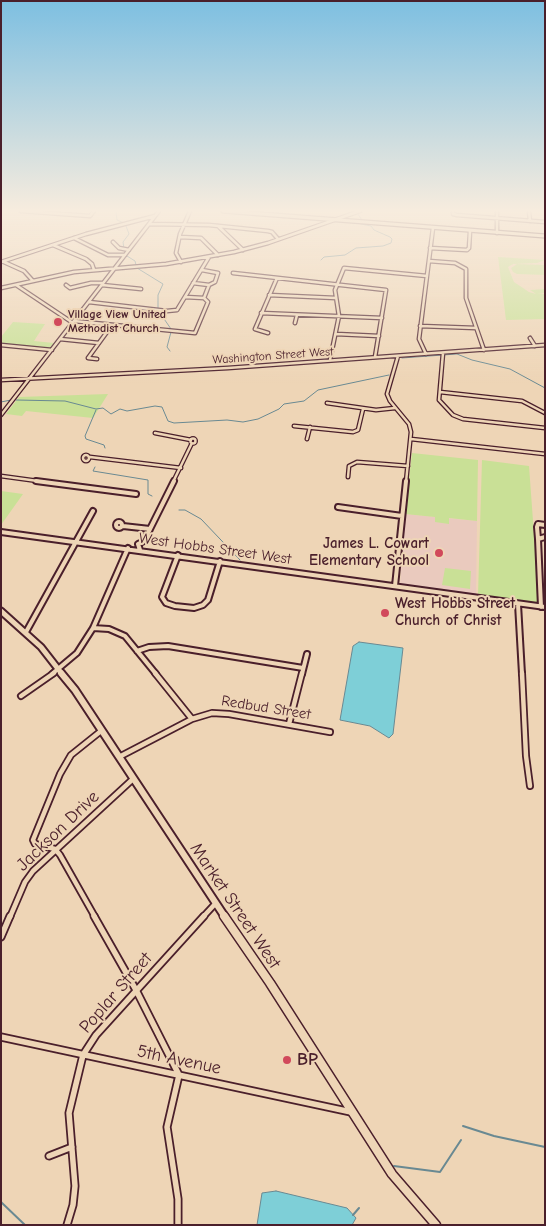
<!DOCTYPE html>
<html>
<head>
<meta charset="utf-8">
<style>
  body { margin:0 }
  #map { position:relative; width:546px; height:1226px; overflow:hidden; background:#eed5b6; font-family:"Comic Neue",sans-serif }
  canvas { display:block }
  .frame { position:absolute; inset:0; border:2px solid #4a1f2b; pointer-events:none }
</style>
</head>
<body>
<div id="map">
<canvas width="546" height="1226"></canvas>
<div class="frame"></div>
</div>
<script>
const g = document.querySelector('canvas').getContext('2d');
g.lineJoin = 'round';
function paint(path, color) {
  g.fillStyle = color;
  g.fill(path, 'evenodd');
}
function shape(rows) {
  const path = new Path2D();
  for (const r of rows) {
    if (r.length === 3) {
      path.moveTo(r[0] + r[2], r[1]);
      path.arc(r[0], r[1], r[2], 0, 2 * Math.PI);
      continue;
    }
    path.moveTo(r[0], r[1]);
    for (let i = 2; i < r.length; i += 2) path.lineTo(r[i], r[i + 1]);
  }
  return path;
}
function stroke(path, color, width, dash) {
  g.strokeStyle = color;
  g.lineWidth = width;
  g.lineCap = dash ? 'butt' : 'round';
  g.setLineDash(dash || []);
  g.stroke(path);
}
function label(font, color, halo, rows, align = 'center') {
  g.font = font + ' "Comic Neue",sans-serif';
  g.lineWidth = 4;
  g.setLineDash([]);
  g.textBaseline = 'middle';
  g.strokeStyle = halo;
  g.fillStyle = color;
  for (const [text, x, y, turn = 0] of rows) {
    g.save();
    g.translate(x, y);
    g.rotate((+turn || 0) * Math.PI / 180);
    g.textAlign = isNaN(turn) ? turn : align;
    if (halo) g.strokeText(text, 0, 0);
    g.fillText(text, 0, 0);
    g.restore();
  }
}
paint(shape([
  [405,514,477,521,476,595,400,585]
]), '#eacabe');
paint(shape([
  [498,257,545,260,537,263,513,264,508,267,514,282,529,292,536,294,530,290,545,289,545,293,538,293,545,294,545,319,506,320],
  [517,264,545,265,545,275,517,274,513,272,511,268],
  [13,322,45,324,34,341,54,343,49,349,1,344,1,337],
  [108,394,93,418,26,411,22,416,6,414,19,397],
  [412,453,478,460,477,521,449,518,449,524,435,522,435,517,405,514],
  [482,460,529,466,539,603,478,595],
  [1,491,23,494,1,525],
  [445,568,471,571,470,589,442,585]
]), '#c9e096');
const water = shape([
  [359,642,403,648,393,734,389,738,370,726,340,720,353,646,359,642],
  [276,1191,347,1208,356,1218,352,1225,257,1225,262,1193,276,1191]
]);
paint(water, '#7ecfd7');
stroke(water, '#698992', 1);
stroke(shape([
  [116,211,117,220,124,223],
  [351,211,354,212],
  [357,213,362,220],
  [124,249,123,242,129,234,126,226],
  [127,256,135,261,136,265],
  [321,260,324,257,345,255,356,248,383,246,391,243,392,239,390,237,374,230,371,226,361,224],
  [137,268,163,284,158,295,158,310,171,329],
  [170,351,167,347,171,332],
  [402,358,457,354,472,360,510,369,545,388],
  [16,400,65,401,96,409,103,408,111,414,120,409,127,411,155,406,162,407,168,421,174,423,227,420,243,422,258,419,279,409,284,404,304,401,318,390,389,375],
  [1,402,11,400],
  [96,410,85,436,86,439,104,445,105,448],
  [95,467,93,471,148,480,148,494,152,496],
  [179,510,185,510,201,519,240,560]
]), '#698992', 1);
stroke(shape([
  [463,1126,494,1136,545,1147],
  [394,1166,440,1172,461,1140],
  [1,1202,25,1225],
  [353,1215,359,1208]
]), '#698992', 2);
const minorFar3 = shape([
  [21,211,90,216,94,211],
  [453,211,453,214,457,215,545,222],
  [497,211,497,233],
  [529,211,530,221],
  [149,224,209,225,268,231,272,232,278,239],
  [218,226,243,250],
  [180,237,201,238,218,255],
  [74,238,108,255,125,255],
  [113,242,119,248,129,250],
  [53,245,86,259,92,264,94,270],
  [430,248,467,250,469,248,470,231],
  [429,261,455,263,466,269,466,298,484,350],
  [1,262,86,234,155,216],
  [4,262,24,271,33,281],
  [181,262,176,253,180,234,190,211],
  [202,270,218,273,215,282,209,285,204,298],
  [233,273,386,290,375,357],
  [193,283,209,285],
  [16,285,73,323],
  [66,285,70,288,91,283,103,283],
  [102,285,141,289],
  [1,288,74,272,166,264,234,252,268,243,360,211],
  [269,295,336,298],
  [185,297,204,298],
  [89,302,167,311,177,310,209,257],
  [261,313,382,318],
  [74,321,195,333,208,302,204,298],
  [295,323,297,315],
  [420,326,476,328],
  [268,333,255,329,277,278],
  [336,334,379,336],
  [530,338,535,346],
  [60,339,99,343],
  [1,345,52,350],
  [443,353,439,400,453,415,463,419,545,428],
  [426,354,419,339,433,228],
  [398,356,387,394,390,401,409,424,411,432,406,482],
  [97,359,88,358,112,325],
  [330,360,339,316,335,290,344,268,427,276],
  [1,380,228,368,545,345],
  [440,392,522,401,545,413],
  [327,403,376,410,395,408],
  [1,415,159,211],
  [294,426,353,432,358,430,363,409],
  [155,433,191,440],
  [193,441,2.5],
  [307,439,310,427],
  [411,439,545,454],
  [86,458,3],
  [90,457,181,468],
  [1,476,45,482],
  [348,477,349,466,357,462,408,466],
  [173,482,192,443]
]);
const minorFar2 = shape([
  [36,481,136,494],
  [338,507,402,516],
  [119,525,3],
  [545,525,538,524,537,527,538,539,545,537],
  [123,526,150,529],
  [1,532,545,607],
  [538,539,541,607],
  [140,550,138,544,144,541,174,481],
  [178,555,162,597,166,603,175,606,194,608,203,605,208,600,220,561],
  [395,586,406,481],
  [518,604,522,674],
  [93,628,109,629,125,636,156,674],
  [26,632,93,511],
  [137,651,149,647,168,646,303,668],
  [52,674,77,653,93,628,128,548],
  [302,674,307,654]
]);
const minorFar1 = shape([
  [155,673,192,719],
  [522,673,526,756,530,786],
  [21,696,54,673],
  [289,724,302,673],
  [119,757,192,719,212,713,229,714,330,732],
  [10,917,25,882,33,871,133,779],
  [95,917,60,855,55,849,35,844,33,840,60,774,71,755,101,731],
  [203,917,215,904]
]);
const minor = shape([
  [94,916,136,990,179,1075,167,1127,178,1199,178,1225],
  [1,937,10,916],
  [1,1037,351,1112],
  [49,1156,72,1147],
  [67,1225,73,1205,75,1186,69,1113,83,1055,96,1035,204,916]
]);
const majorFar2 = shape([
  [1,611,41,647,62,674]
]);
const majorFar1 = shape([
  [61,673,75,690,225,917]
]);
const major = shape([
  [224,916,270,983,392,1174,436,1225]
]);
const highway = shape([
  [223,211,545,236]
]);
stroke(minorFar3, '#4a1f2b', 5);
stroke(minorFar2, '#4a1f2b', 8);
stroke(minorFar1, '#4a1f2b', 8);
stroke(minor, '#4a1f2b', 9);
stroke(majorFar2, '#4a1f2b', 9);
stroke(majorFar1, '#4a1f2b', 10);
stroke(major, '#4a1f2b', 11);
stroke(highway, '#4a1f2b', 5.5);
stroke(minorFar3, '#eed5b6', 2.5);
stroke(minorFar2, '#eed5b6', 4);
stroke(minorFar1, '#eed5b6', 4.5);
stroke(minor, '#eed5b6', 5.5);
stroke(majorFar2, '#eed5b6', 5);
stroke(majorFar1, '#eed5b6', 6);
stroke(major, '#eed5b6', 8);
stroke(highway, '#eed5b6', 3);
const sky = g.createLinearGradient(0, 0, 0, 383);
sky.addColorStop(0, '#7dbfe1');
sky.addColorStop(0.55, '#f7ecde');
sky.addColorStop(1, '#f7ecde00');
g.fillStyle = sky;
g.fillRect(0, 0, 546, 383);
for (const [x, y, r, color] of [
  [58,322,5,"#d1495b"],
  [439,553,5,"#d1495b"],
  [385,613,5,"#d1495b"],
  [287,1060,5,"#d1495b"]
]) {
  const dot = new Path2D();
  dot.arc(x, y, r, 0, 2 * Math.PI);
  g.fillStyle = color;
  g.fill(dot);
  stroke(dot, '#eed5b6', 2);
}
label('bold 12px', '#4a1f2b', '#eed5b6', [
  ["Village View United",68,315],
  ["Methodist Church",68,329]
], 'left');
label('12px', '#4a1f2b', '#eed5b6', [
  ["Washington Street West",273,356,-4]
]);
label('bold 15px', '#4a1f2b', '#eed5b6', [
  ["James L. Cowart",429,544],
  ["Elementary School",429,561],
  ["West Hobbs Street",395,604,"left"],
  ["Church of Christ",395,621,"left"]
], 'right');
label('15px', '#4a1f2b', '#eed5b6', [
  ["West Hobbs Street West",215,549,8],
  ["Redbud Street",266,708,9]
]);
label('18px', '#4a1f2b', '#eed5b6', [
  ["Jackson Drive",58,831,-44],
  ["Market Street West",235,906,56],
  ["Poplar Street",116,993,-49],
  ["5th Avenue",179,1060,12]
]);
label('bold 18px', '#4a1f2b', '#eed5b6', [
  ["BP",297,1060]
], 'left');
</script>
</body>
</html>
